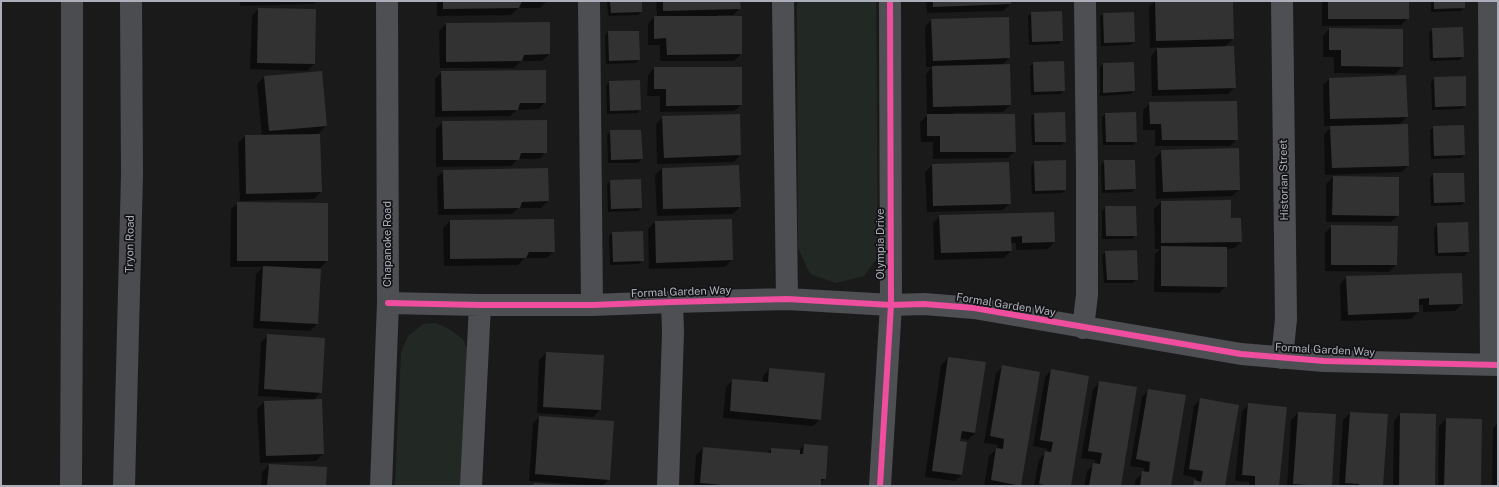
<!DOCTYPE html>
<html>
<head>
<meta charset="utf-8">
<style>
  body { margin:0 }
  #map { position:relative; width:1499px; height:487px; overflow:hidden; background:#1a1a1a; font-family:"Public Sans",sans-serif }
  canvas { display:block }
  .frame { position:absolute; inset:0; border:2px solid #acafba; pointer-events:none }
</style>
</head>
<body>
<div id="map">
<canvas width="1499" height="487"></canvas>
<div class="frame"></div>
</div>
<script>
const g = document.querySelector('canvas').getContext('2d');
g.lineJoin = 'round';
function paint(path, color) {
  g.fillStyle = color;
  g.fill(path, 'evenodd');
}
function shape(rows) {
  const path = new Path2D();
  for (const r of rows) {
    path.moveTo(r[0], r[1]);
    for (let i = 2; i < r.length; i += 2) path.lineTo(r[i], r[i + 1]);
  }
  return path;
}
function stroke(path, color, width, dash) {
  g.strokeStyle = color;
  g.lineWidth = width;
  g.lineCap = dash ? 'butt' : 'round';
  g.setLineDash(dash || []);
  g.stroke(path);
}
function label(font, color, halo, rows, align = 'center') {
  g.font = font + ' "Public Sans",sans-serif';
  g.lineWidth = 3.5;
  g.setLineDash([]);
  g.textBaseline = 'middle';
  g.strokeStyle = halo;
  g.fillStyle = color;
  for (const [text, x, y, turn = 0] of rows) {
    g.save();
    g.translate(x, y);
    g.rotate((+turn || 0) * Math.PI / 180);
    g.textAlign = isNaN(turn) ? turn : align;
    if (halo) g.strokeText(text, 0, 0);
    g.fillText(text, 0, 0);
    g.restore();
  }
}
paint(shape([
  [797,1,876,1,878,257,864,276,836,283,810,274,798,248],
  [436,323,449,329,463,339,467,348,466,420,463,486,395,486,401,352,408,336,423,324]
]), '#222924');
paint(shape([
  [240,1,318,1,314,4,240,6],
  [437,1,547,1,540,8,518,8,511,15,437,16],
  [607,1,641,1,641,12,638,15,608,16],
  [656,1,739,1,740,8,733,15,718,15,718,17,741,54,734,61,660,61,660,45,648,45,648,24,654,17,657,17],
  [926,1,1010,1,1010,4,1003,11,927,13],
  [1155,1,1232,1,1233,39,1224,47,1235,87,1228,94,1152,96,1151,56,1159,47,1150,48,1149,7],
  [1322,1,1408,1,1408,18,1401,25,1322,26],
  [1431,1,1464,1,1464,7,1461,11,1431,12],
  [258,9,315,10,314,64,307,71,250,69,252,16],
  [1031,13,1062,40,1059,44,1029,45,1028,16],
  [1103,14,1134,42,1130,45,1101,46,1100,17],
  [931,20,1009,58,1002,65,1010,105,1003,112,953,113,953,115,1015,151,1008,158,933,159,933,142,921,142,920,122,929,114,927,114,926,74,932,67,926,67,925,27],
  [446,24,549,54,542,61,521,61,514,68,440,68,439,31],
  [1329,29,1402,67,1395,74,1334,73,1334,57,1323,57,1323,36],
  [1433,29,1463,56,1460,60,1430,61,1429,32],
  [608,32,639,60,636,63,606,64,605,36],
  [1034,63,1064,90,1061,94,1031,95,1030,66],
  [1103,64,1134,91,1130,94,1100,96,1100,67],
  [654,68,741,105,734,111,660,112,660,96,647,96,648,75],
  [442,72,545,102,539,109,517,110,510,116,435,117,435,79],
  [264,77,326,126,317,135,321,192,314,199,240,201,238,143,245,136,262,136,257,84],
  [1435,78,1465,106,1462,109,1432,110,1431,82],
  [1329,79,1407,117,1398,125,1408,166,1402,172,1325,175,1324,134,1333,126,1324,126,1323,85],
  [609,82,640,110,637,113,607,114,606,86],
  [1150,103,1237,139,1230,146,1155,146,1155,130,1143,130,1143,110],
  [1034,114,1065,141,1061,145,1032,145,1031,117],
  [1105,114,1136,141,1133,145,1103,145,1102,117],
  [739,115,740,155,734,162,657,164,656,124,663,117],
  [443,122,546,152,539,159,518,159,511,166,436,167,436,129],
  [1434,127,1464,155,1461,158,1431,159,1430,130],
  [611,131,641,131,642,159,638,163,608,163,607,135],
  [1162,151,1239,190,1232,196,1156,199,1155,158],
  [1105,161,1135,189,1132,192,1102,193,1101,165],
  [1035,162,1065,190,1062,193,1032,194,1031,166],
  [932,165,1010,203,1003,210,927,212,925,172],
  [738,166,740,207,733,214,657,216,655,175,662,168],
  [444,171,548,201,541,208,518,208,512,214,438,215,437,177],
  [1434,174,1463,174,1464,202,1461,205,1431,206,1430,178],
  [1333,177,1398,216,1391,222,1326,222,1326,184],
  [611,181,641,208,638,211,608,212,607,184],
  [1161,202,1230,219,1241,242,1234,248,1226,249,1226,286,1219,293,1154,292,1155,254,1160,249,1155,249,1154,209],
  [238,203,327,204,327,261,320,268,308,268,317,324,310,331,253,328,256,274,263,267,230,267,231,209],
  [1105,207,1136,235,1132,239,1102,239,1102,211],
  [1053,213,1054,242,1048,249,1016,250,1016,243,1011,243,1011,251,1004,258,934,260,933,223,940,216],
  [553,220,554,251,547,258,525,258,518,265,444,266,443,228,450,221],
  [655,222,732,260,725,267,649,269,648,229],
  [1467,223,1468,252,1465,256,1435,256,1434,228,1438,224],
  [1332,226,1396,265,1389,272,1325,271,1325,233],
  [612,233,643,260,639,264,610,265,609,236],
  [1106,252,1137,279,1133,283,1104,283,1102,255],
  [1347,277,1462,304,1455,311,1423,312,1423,305,1418,305,1418,312,1411,319,1341,321,1340,284],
  [268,335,321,392,314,400,323,454,316,461,260,463,257,409,264,402,308,400,308,399,258,396,261,342],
  [546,353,600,410,593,417,537,413,539,360],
  [948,358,975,433,968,440,960,438,962,475,955,481,925,477,941,365],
  [1003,366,1020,485,984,486,989,456,997,449,998,445,984,443,996,373],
  [769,369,820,419,813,426,723,418,726,387,732,381,762,383,763,376],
  [1052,370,1070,486,1034,486,1039,459,1046,453,1047,449,1033,446,1045,377],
  [1100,382,1120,486,1084,486,1087,471,1095,464,1095,460,1081,458,1093,389],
  [1149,390,1170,486,1134,486,1136,479,1144,472,1144,468,1130,466,1142,397],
  [1201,399,1224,486,1190,486,1196,482,1196,478,1183,475,1194,406],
  [1249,404,1278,486,1249,486,1249,482,1235,481,1242,411],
  [1298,413,1331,486,1287,486,1291,420],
  [1350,413,1382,486,1339,486,1343,420],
  [1400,414,1434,486,1393,486,1394,421],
  [539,417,609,479,603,486,529,481,533,424],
  [1446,419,1480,486,1438,486,1439,426],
  [1498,423,1498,486,1492,486,1493,428],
  [804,445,825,478,820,483,820,486,694,486,696,455,703,448,767,454,771,449,798,451],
  [269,465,326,468,325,486,261,486,262,472]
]), '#0007');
paint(shape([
  [443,1,522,1,519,8,443,9],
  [610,1,642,1,642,12,611,13],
  [663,1,740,1,741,9,663,11],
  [933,1,1011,1,1011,4,933,7],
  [1155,1,1233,1,1234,39,1156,41],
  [1328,1,1409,1,1409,19,1328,19],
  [1434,1,1465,1,1465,8,1434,9],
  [258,8,316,9,315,64,257,63],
  [1062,11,1063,41,1032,42,1031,12],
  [1134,12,1135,42,1104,43,1103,13],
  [654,16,742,16,742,54,667,55,666,38,654,39],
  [1009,17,1010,58,933,61,931,19],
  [550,22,550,54,524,55,522,61,446,62,446,23],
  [1463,27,1464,57,1433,58,1432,28],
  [1329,28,1403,29,1403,67,1341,66,1341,50,1329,50],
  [608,31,639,31,640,60,609,61],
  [1234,46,1236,88,1158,90,1157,48],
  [1064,61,1065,91,1034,92,1033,62],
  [1134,62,1135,91,1103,93,1103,63],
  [1010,64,1011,105,933,107,932,66],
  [654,67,742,67,742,105,666,106,666,89,654,89],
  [546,70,546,103,520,103,518,110,442,111,441,71],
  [322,71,327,126,269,131,264,76],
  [1406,75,1408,117,1330,119,1329,78],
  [1466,76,1466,106,1435,107,1434,77],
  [640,80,641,110,610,111,609,81],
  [1237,101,1238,140,1162,140,1161,124,1150,124,1149,102],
  [1065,112,1066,142,1035,142,1034,113],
  [1136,112,1137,142,1106,142,1105,113],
  [740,114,741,155,664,158,662,116],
  [927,114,1015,114,1016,152,940,152,940,136,927,136],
  [547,120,547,153,521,153,519,160,443,160,442,121],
  [1408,124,1409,166,1332,168,1330,126],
  [1464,125,1465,155,1434,156,1433,126],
  [610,130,641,130,643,159,611,160],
  [320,134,322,192,246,194,245,135],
  [1239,148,1240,190,1163,192,1161,150],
  [1066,160,1066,190,1035,191,1034,161],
  [1104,160,1135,160,1136,189,1105,190],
  [1009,162,1011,204,933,206,932,164],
  [739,165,741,207,663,209,662,168],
  [548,168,549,201,522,202,520,208,444,209,443,170],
  [1433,173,1464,173,1465,202,1434,203],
  [1333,176,1399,177,1399,216,1332,215],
  [641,179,642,208,611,209,610,180],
  [1231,200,1231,218,1241,218,1242,242,1161,243,1161,201],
  [237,202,328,203,328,261,237,261],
  [1105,206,1136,206,1137,236,1106,236],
  [1054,212,1055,242,1022,243,1022,236,1011,237,1012,251,941,253,939,215],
  [554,219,555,252,529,252,526,258,450,259,450,220],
  [732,219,733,260,656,263,655,221],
  [1468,222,1469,252,1438,253,1437,223],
  [1331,225,1398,226,1397,265,1331,265],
  [643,231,644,261,613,262,612,232],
  [1161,246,1227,247,1227,287,1161,286],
  [1137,250,1138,280,1107,280,1105,251],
  [263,266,321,269,318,324,260,321],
  [1462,273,1463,304,1429,305,1429,298,1419,299,1419,312,1348,315,1346,276],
  [267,334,325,338,322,393,264,389],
  [546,352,604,355,601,410,543,407],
  [948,357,986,362,975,433,962,431,960,441,967,442,962,475,932,471],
  [1002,365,1040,372,1021,486,991,480,996,448,1003,449,1004,439,990,436],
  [769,368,825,373,821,420,730,411,732,379,768,382],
  [1051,369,1089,376,1071,486,1051,486,1039,484,1045,451,1051,452,1053,442,1040,440],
  [1099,381,1137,387,1121,486,1089,486,1093,463,1100,464,1102,453,1088,451],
  [1148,389,1186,395,1171,486,1140,486,1142,471,1149,472,1150,462,1136,459],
  [1200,398,1239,405,1225,486,1193,486,1194,480,1201,482,1203,471,1189,469],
  [322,399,324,454,266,456,264,401],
  [1248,403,1287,407,1279,486,1255,486,1255,476,1242,475],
  [1298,412,1336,414,1332,486,1307,486,1308,485,1293,484],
  [1350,412,1388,414,1383,486,1359,486,1359,484,1345,483],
  [1400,413,1436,414,1435,486,1399,486],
  [539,416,614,421,610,480,535,474],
  [1446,418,1482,419,1481,486,1444,486],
  [804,444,828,446,826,479,821,479,821,486,733,486,700,483,703,447,771,453,771,448,800,450,800,454,803,454],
  [269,464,327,467,326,486,267,486],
  [534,483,562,485,562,486,533,486]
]), '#323232');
stroke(shape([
  [589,1,592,305],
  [783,1,787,299],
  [1489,1,1491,365],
  [388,303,480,305,592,305,672,302,787,299,891,305,924,304,974,308,1241,354,1324,361,1498,365],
  [1083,328,1087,295,1087,169,1085,1],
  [1282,358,1286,319,1282,1],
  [381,486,388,303,387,1],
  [471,486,480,305],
  [668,486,673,332,672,302],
  [880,486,891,305,890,1]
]), '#4e4f53', 22);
stroke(shape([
  [71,486,72,281,72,1],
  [124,486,132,175,131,1]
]), '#4b4c4f', 22);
stroke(shape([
  [388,303,480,305,592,305,672,302,787,299,891,305,924,304,974,308,1241,354,1324,361,1498,365],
  [880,486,891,305,890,1]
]), '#ef4d9e', 6);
label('11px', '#acafba', '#141416', [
  ["Historian Street",1284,180,-91],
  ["Tryon Road",130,244,-89],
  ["Chapanoke Road",388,244,-90],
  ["Olympia Drive",881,244,-90],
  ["Formal Garden Way",681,292,-2],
  ["Formal Garden Way",1006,305,9],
  ["Formal Garden Way",1325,350,3]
]);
</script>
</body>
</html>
